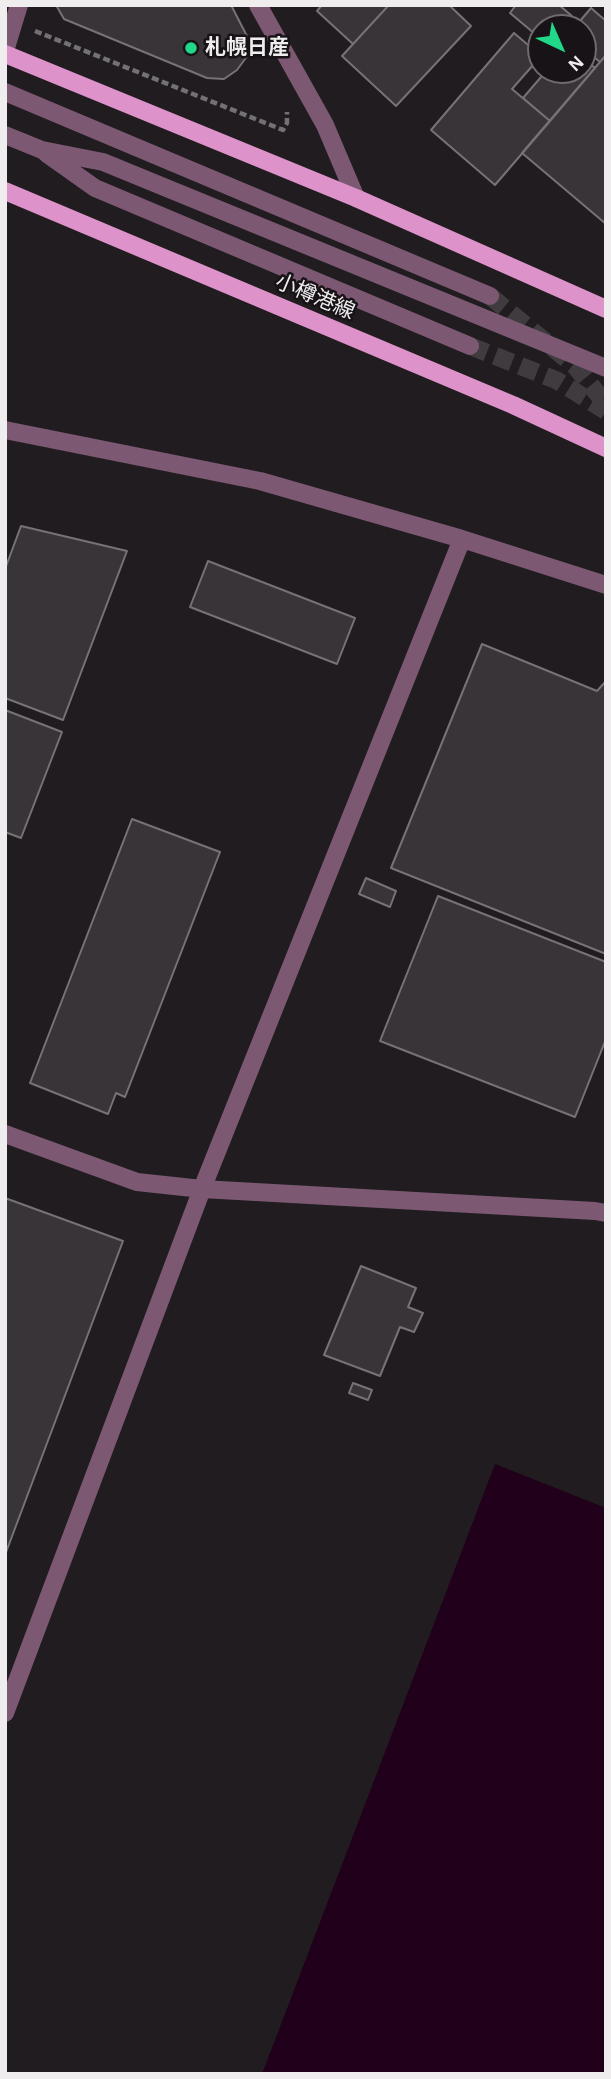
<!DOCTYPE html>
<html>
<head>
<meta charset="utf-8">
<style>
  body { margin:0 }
  #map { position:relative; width:611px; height:2079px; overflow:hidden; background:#201c1f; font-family:"Alegreya Sans",sans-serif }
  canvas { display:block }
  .frame { position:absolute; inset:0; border:7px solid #f0edef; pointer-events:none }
  .north { position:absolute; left:527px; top:14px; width:70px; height:70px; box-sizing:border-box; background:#171316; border:2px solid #6e6a6d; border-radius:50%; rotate:136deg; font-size:19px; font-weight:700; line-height:28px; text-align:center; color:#f0edef }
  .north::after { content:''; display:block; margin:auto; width:24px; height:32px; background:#20d887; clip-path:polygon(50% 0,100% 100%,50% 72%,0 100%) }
</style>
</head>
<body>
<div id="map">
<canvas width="611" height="2079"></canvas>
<div class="frame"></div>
<div class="north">N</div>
</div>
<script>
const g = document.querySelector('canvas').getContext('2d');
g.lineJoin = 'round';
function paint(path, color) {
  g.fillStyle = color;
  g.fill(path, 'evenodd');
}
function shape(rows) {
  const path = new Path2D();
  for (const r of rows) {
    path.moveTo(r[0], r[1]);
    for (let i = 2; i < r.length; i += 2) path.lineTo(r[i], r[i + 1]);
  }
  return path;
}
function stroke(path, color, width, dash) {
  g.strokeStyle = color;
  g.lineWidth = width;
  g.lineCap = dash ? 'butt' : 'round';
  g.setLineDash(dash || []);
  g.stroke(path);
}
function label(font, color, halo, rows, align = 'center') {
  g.font = font + ' "Alegreya Sans","Noto Sans JP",sans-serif';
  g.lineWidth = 5;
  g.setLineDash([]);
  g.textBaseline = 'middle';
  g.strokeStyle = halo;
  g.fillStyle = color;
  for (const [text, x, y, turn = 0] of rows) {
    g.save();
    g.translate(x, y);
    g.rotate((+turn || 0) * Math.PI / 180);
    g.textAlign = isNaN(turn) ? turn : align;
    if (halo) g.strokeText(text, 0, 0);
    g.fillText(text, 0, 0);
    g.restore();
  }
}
paint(shape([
  [495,1464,606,1508,606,2074,262,2074]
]), '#20001a');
const building = shape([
  [56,5,231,5,249,40,248,55,237,70,224,79,207,78,64,19,56,5],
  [322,5,389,5,353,44,317,11,322,5],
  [389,5,449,5,471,26,396,106,342,56,389,5],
  [516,5,559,5,572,16,562,28,541,28,541,39,510,13,516,5],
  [591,8,606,21,606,55,600,62,583,48,583,28,574,28,591,8],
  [514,33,541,56,512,89,550,121,495,185,431,130,514,33],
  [606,55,606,224,522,153,606,55],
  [583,58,595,68,550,121,523,98,547,70,583,70,583,58],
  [21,526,127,551,63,720,5,698,5,569,21,526],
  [208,561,355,618,337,664,190,607,208,561],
  [482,644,597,691,606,681,606,954,391,868,482,644],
  [5,710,62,732,21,838,5,832,5,710],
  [132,819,220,852,125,1097,116,1093,108,1114,30,1083,132,819],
  [366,878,396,891,390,907,359,894,366,878],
  [438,896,606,962,606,1039,575,1117,380,1041,438,896],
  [5,1198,123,1241,5,1555,5,1198],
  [361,1266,416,1288,408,1307,423,1313,414,1332,400,1327,380,1376,324,1355,361,1266],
  [353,1383,372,1390,368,1400,349,1393,353,1383]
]);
paint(building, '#393437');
stroke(building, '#777275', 2);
stroke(shape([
  [490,296,575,366,606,404],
  [470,346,556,380,606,411]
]), '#3f3b3e', 18, [18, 9]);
stroke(shape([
  [35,31,283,130,287,123,287,112]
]), '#747173', 4.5, [7, 3.5]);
stroke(shape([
  [258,5,325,125,356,198],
  [5,51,19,5],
  [5,92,490,296],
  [5,135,42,150,103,162,606,368],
  [47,154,95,188,470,346],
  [5,430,260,481,462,539,606,585],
  [5,1134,137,1182,202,1189,595,1211,606,1213],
  [5,1713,202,1189,462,539]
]), '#7c5872', 18);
stroke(shape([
  [5,54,356,198,606,309],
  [5,191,513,405,606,448]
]), '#dd92c9', 18);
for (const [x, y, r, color] of [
  [191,48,7,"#20d887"]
]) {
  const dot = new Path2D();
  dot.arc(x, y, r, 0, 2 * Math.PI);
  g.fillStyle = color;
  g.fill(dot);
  stroke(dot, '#171316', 2.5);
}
label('bold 21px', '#f0edef', '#171316', [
  ["札幌日産",205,48]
], 'left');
label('21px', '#f0edef', '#171316', [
  ["小樽港線",315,297,23]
]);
</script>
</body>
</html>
